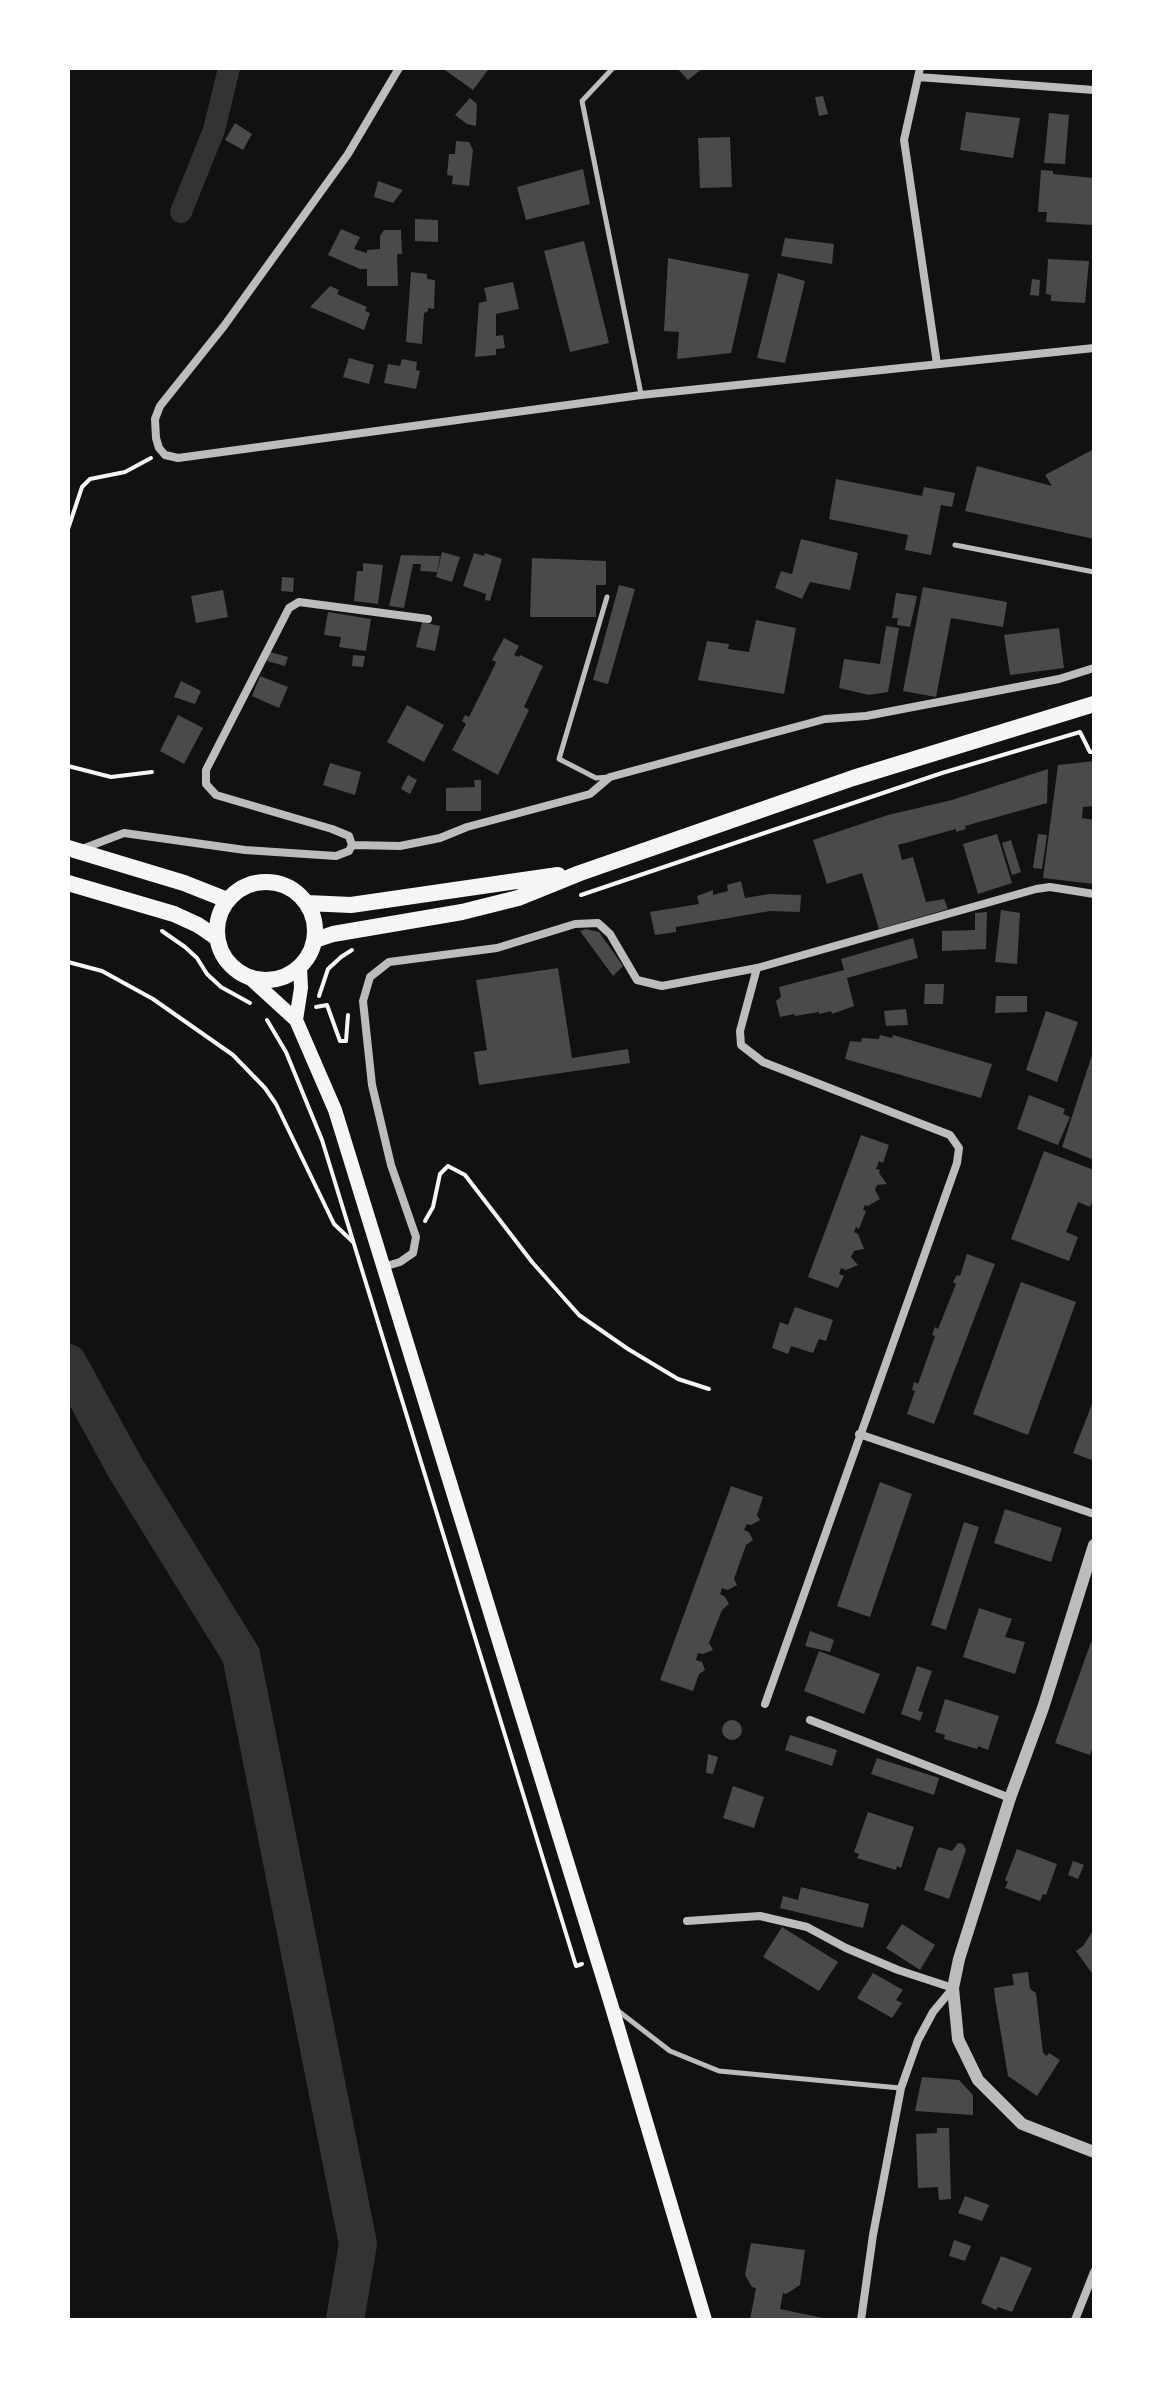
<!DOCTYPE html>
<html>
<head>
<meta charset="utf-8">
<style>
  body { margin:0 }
  #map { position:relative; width:1162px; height:2388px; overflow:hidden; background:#111; font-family:Ubuntu,sans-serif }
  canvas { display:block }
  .frame { position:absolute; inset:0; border:70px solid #fff; pointer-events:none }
</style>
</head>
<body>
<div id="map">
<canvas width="1162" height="2388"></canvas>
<div class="frame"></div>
</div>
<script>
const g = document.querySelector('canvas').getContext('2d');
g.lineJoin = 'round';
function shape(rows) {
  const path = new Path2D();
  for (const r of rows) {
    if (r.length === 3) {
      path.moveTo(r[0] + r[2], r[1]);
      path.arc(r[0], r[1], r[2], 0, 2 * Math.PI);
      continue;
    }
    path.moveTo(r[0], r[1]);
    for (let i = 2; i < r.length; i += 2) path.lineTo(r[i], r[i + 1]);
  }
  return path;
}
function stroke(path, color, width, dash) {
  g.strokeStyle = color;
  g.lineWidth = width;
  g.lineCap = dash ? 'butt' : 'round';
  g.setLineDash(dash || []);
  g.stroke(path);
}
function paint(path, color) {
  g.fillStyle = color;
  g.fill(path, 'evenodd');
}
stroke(shape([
  [181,212,214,130,229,68]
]), '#333', 22);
stroke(shape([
  [68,1363,126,1469,241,1655,358,2244,345,2320]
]), '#333', 38);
paint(shape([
  [442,68,486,68,488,70,473,90],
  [677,68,703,68,688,80],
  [823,96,828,114,819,116,815,97],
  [470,98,477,104,476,126,467,124,455,115],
  [966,112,1020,118,1013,158,960,150],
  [1049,113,1069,115,1065,164,1044,163],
  [235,123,252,134,243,150,225,140],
  [730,137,732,187,700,188,698,138],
  [456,141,469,142,473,150,469,186,452,184,453,176,447,175,449,154,455,154],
  [583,169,590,204,526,220,517,187],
  [1041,170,1053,171,1053,174,1094,178,1094,225,1046,222,1047,212,1038,212],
  [378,181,403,190,393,203,374,197],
  [415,219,438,220,438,242,415,241],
  [341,229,360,237,354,249,367,253,367,250,380,249,380,236,384,230,401,230,402,254,397,254,398,286,367,286,367,269,360,269,328,255],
  [785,238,834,244,832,264,781,256],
  [584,241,609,343,570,352,544,251],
  [668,258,749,274,731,353,677,359,679,332,664,331],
  [1048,259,1089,261,1085,303,1051,301,1051,295,1046,294],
  [411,272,427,274,427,279,435,280,434,309,428,308,428,311,424,313,422,344,406,342],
  [778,273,805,281,785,363,757,358],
  [1032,279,1040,280,1039,296,1030,295],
  [513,282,519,309,496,314,496,336,503,335,505,348,496,349,496,355,475,357,479,303,487,301,484,288],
  [330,286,339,290,337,294,367,307,365,311,370,313,364,330,310,307],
  [349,358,374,365,369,384,343,377],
  [402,359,417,362,416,370,420,371,416,389,384,383,388,364,400,366],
  [1092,450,1094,454,1094,539,965,511,977,466,1052,486,1045,475],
  [836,479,922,496,924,487,955,493,952,507,941,505,931,555,905,550,908,535,829,519],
  [801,539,858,553,850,590,810,582,802,599,775,588,781,571,792,574],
  [442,552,460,557,452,582,436,577],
  [474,553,484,556,485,553,502,559,490,601,485,600,486,594,463,586],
  [401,555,440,556,437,572,420,571,421,564,413,564,404,608,389,606],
  [532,558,606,561,606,585,596,585,596,617,530,617],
  [363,563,383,565,378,604,354,601,357,571,363,571],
  [282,577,294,578,293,592,281,591],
  [619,585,635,589,608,684,593,680],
  [923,587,1007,602,1003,627,951,618,936,697,903,691],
  [223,590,228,617,196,623,191,596],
  [896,593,917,596,910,627,897,625,898,618,892,618],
  [328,612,371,619,366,651,339,647,341,637,324,635],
  [756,620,796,628,784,694,698,680,707,641,729,644,728,649,749,652],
  [422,622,440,626,435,651,416,647],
  [886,626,899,628,888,692,869,695,839,688,844,659,880,664],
  [1059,628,1064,668,1010,675,1004,635],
  [504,638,519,646,514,655,519,657,520,655,543,666,524,707,529,710,498,775,452,750,466,724,462,721,465,715,469,717,495,665,496,662,492,660],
  [270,652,288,657,285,666,267,661],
  [353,655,365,656,363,667,352,666],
  [260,676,288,687,279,708,252,696],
  [181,681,201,691,195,704,174,697],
  [407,705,444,725,424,762,387,742],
  [178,715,203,728,184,764,160,751],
  [1094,761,1094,806,1083,807,1082,818,1094,820,1094,884,1043,878,1058,765],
  [330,763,361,772,355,795,323,785],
  [1048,769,1047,803,965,826,966,829,956,832,956,829,898,845,902,860,913,857,926,902,944,899,948,909,879,929,862,873,827,884,813,840,888,815,952,800],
  [408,775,417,780,410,794,401,789],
  [474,780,481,780,481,811,446,811,446,788,475,787],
  [997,834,1012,883,978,894,963,844],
  [1038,834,1047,835,1042,869,1033,868],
  [1011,840,1021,872,1012,875,1002,843],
  [741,881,745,898,769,894,801,895,800,912,770,911,676,927,676,932,655,935,650,912,699,904,697,896,713,890,713,895,728,891,727,885],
  [1001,910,1020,913,1017,964,995,962],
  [987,912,986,949,942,951,942,931,975,930,975,913],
  [586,929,599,932,623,966,613,976,580,931],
  [913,938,918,958,847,978,854,1006,832,1014,831,1011,819,1014,819,1012,795,1016,794,1014,780,1017,776,1001,781,997,779,987,844,970,841,959],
  [558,968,572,1058,628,1049,630,1063,479,1085,474,1052,487,1050,476,980],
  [925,984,944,984,943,1004,924,1004],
  [996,996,1027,996,1027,1012,995,1013],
  [906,1009,908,1025,886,1026,884,1011],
  [1046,1011,1078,1022,1057,1082,1026,1070],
  [880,1035,892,1038,893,1035,992,1064,981,1098,845,1059,850,1041,861,1042,862,1038,879,1039],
  [1094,1049,1094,1160,1062,1147],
  [1029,1095,1065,1109,1063,1114,1070,1117,1058,1145,1017,1129],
  [861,1135,889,1145,883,1163,879,1161,876,1169,880,1170,879,1173,887,1184,877,1185,875,1190,880,1199,868,1206,865,1205,863,1210,866,1211,859,1229,856,1227,854,1232,858,1234,864,1249,854,1251,851,1257,858,1265,846,1270,841,1268,839,1274,844,1276,838,1288,808,1277],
  [1044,1151,1094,1170,1094,1196,1090,1207,1078,1202,1066,1232,1078,1237,1069,1261,1011,1239],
  [967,1254,995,1264,934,1424,907,1414,915,1391,912,1390,914,1382,918,1384,935,1336,932,1335,935,1327,938,1329,956,1284,953,1282,957,1275,960,1276],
  [1021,1282,1076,1302,1028,1435,973,1414],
  [795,1307,833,1320,826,1341,819,1339,813,1353,791,1346,788,1354,772,1348,780,1322,788,1325],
  [1094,1399,1094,1461,1073,1453],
  [880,1482,912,1494,870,1617,837,1606],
  [731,1486,763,1497,757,1515,760,1520,751,1525,747,1524,744,1530,749,1532,753,1540,746,1545,734,1579,737,1585,728,1590,722,1588,720,1594,725,1597,729,1604,722,1610,709,1643,713,1650,703,1654,698,1653,696,1660,702,1662,705,1670,699,1674,693,1691,660,1680],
  [1005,1509,1062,1528,1051,1562,994,1543],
  [964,1522,979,1527,946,1630,931,1625],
  [979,1608,1012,1619,1005,1637,1025,1642,1015,1674,963,1657],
  [810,1631,834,1640,830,1652,805,1646],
  [1091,1642,1094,1643,1094,1743,1090,1755,1055,1743],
  [819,1651,880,1674,864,1714,804,1691],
  [917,1666,932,1671,918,1711,923,1712,920,1721,901,1714],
  [945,1699,999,1716,988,1750,978,1746,977,1749,944,1739,945,1735,935,1732],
  [732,1730,10],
  [790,1735,837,1750,832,1766,785,1750],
  [708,1754,718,1757,713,1774,706,1773],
  [877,1758,939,1778,934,1795,871,1774],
  [733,1786,764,1797,754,1828,723,1818],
  [868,1812,914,1827,901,1868,897,1866,896,1870,857,1858,859,1854,854,1852],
  [958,1843,963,1844,966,1850,949,1899,924,1890,937,1850,939,1847,952,1851],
  [1017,1849,1057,1864,1046,1895,1043,1894,1040,1901,1005,1888,1008,1882,1005,1880],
  [1073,1861,1084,1865,1078,1879,1068,1875],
  [801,1887,869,1904,863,1928,780,1908,783,1896,798,1900],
  [902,1924,935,1945,920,1970,886,1948],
  [782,1927,838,1962,819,1991,763,1957],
  [1094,1929,1094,1976,1076,1951,1083,1946],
  [1028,1972,1030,1989,1036,1993,1043,2053,1047,2056,1049,2053,1060,2060,1037,2096,1008,2076,995,1998,994,1988,1014,1985,1012,1974],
  [873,1973,903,1990,896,2000,902,2003,892,2018,857,1998],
  [922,2077,959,2080,973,2095,973,2115,915,2111],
  [937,2128,949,2128,951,2199,939,2200,938,2187,918,2188,916,2134,937,2133],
  [965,2196,989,2205,982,2221,958,2213],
  [954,2240,971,2246,965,2261,949,2256],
  [751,2243,805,2250,800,2285,786,2294,783,2293,780,2309,833,2320,750,2320,756,2288,752,2287,745,2275],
  [1001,2256,1032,2268,1012,2312,998,2307,996,2310,981,2303]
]), '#4a4a4a');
stroke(shape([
  [68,529,82,487,90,479,125,472,151,458],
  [68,766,111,777,152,772],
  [581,895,942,773,1080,732,1090,752,1094,752],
  [162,931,185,947,197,958,207,974,221,987,250,1003],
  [68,962,102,971,153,999,233,1055,265,1088,276,1104,334,1224,353,1242],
  [319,996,328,969,341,957,352,950],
  [316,1007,327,1005,340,1041,346,1041,348,1015],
  [267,1020,286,1052,322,1140,576,1966,582,1964],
  [425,1221,433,1207,440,1174,448,1166,465,1175,532,1262,579,1315,628,1349,678,1379,709,1389]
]), '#f5f5f5', 4);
stroke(shape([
  [613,68,582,101,641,394],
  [955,545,1094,572],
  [607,597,559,759,596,778,609,777],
  [617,2010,670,2051,719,2071,900,2088]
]), '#bcbcbc', 5);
stroke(shape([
  [399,68,348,154,224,326,160,406,155,419,156,438,159,448,165,455,178,458,641,395,1094,348],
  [920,68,904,140,937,364],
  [918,77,1094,90],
  [352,845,400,846,440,838,467,827,590,794,610,777,825,719,866,716,1059,679,1094,668],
  [352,845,349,836,332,829,216,795,206,784,206,770,289,608,299,602,428,619],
  [82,849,124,833,245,850,336,856,349,851,352,845],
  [757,968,740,1031,741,1045,763,1062,950,1135,959,1148,957,1163,765,1704],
  [383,1267,400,1262,413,1253,416,1237,391,1165,372,1085,363,1001,370,977,389,962,497,948,575,924,598,923,610,934,637,980,662,986,757,968,1036,889,1050,887,1094,894],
  [859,1434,1094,1514],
  [810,1720,1010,1798],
  [687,1921,760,1916,807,1927,846,1948,898,1970,953,1988,933,2012,918,2040,901,2088,873,2235,861,2320],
  [1075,2320,1094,2272]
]), '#bcbcbc', 8);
stroke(shape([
  [1094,1545,1043,1708,1010,1798,959,1959,953,1988,958,2039,978,2080,1022,2124,1094,2152]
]), '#bcbcbc', 12);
stroke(shape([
  [250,978,296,1020,335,1110,611,2004,705,2320],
  [296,1020,301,988,300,967]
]), '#f5f5f5', 14);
stroke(shape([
  [68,848,184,883,227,900],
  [266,931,49],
  [68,883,174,914,198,925,217,938],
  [307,903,351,905,558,875],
  [315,940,333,934,462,912,518,898,580,873,853,778,1094,704]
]), '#f5f5f5', 16);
</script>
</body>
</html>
